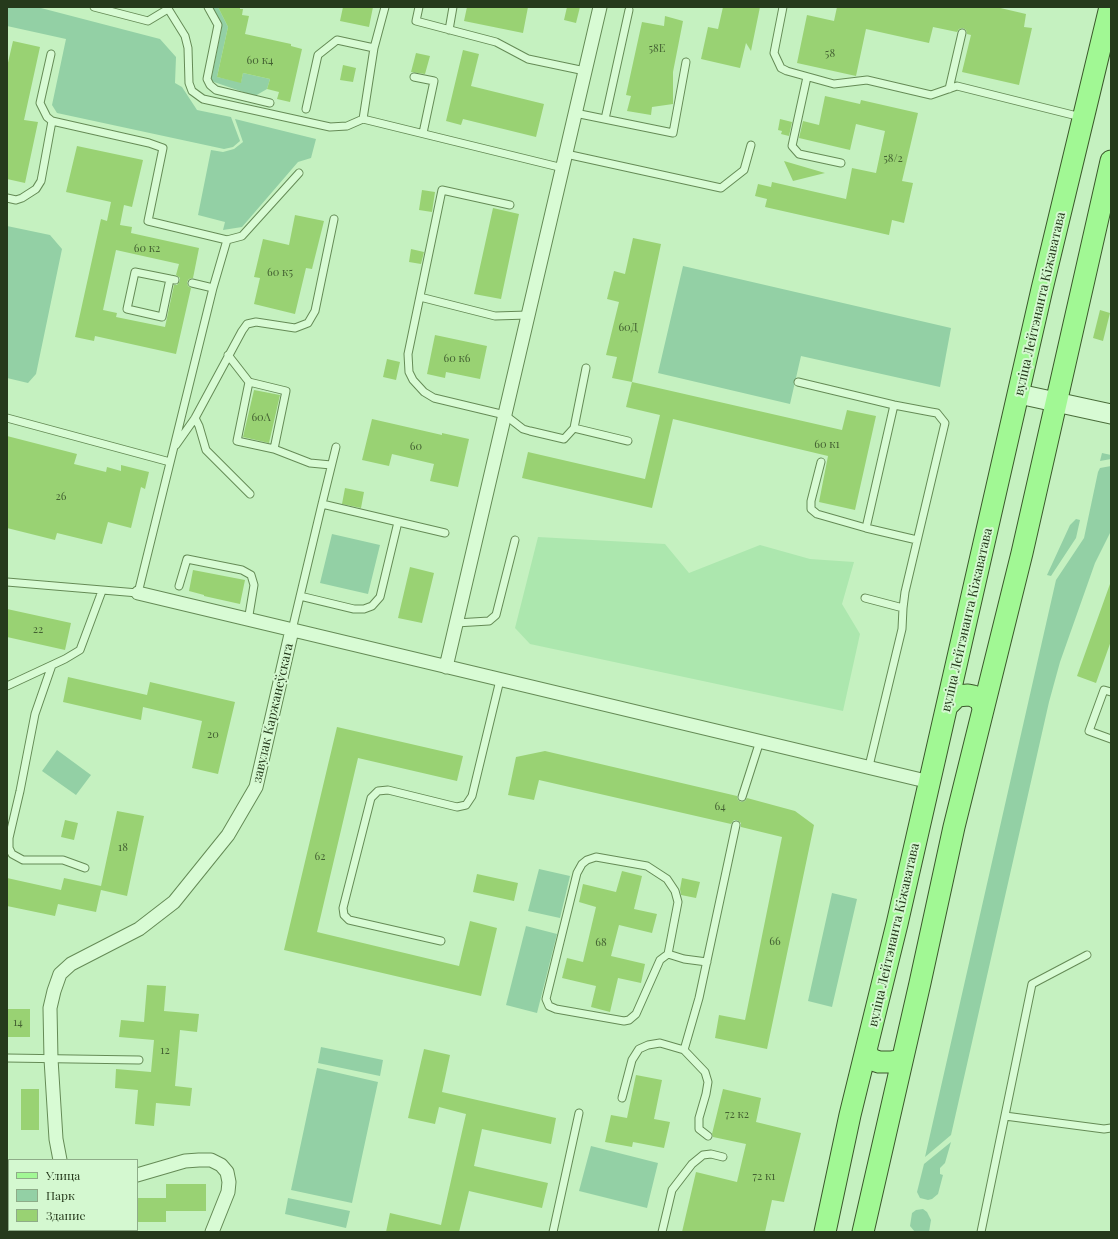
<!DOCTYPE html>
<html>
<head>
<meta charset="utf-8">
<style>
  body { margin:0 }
  #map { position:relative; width:1118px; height:1239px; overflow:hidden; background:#c5f1c0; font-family:"Playfair Display",serif }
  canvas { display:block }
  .frame { position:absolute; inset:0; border:8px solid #263a1c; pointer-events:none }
  .legend { position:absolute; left:8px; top:1159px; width:130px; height:72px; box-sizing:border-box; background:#d4f8d0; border:1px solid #8eac88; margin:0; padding:5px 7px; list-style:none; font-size:12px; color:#263a1c }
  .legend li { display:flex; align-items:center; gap:8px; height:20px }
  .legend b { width:20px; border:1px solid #8eac88 }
</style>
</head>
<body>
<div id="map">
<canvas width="1118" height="1239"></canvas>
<div class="frame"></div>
<ul class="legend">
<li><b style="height:5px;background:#a1f894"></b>Улица</li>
<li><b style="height:11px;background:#93d0a5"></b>Парк</li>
<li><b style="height:11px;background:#99d273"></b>Здание</li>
</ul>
</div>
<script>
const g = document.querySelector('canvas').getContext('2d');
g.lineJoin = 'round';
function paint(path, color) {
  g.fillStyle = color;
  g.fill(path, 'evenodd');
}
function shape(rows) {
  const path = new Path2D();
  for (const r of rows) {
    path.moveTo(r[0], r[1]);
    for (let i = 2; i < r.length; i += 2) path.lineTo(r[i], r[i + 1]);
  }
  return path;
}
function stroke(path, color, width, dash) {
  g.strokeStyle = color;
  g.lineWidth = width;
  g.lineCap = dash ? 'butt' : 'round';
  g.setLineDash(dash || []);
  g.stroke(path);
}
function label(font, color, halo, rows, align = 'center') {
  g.font = font + ' "Playfair Display",serif';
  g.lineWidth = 4;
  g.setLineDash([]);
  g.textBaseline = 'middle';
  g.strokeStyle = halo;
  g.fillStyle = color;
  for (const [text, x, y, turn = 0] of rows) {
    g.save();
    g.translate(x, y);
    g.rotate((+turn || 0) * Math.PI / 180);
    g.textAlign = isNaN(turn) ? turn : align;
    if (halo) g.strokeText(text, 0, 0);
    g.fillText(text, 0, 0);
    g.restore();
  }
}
paint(shape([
  [538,537,665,544,689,573,760,545,810,559,854,562,842,604,860,634,843,711,530,644,515,628]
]), '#ace7ae');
paint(shape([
  [7,7,37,7,160,39,176,57,175,83,182,87,197,110,231,117,240,141,233,147,224,149,57,113,52,105,66,39,7,26],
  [212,7,218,7,228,27,217,77,241,82,243,73,270,79,267,89,255,96,211,81,222,26],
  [235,119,316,139,311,158,298,162,242,227,223,230,225,222,198,215,211,150,223,152,234,149,243,142],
  [7,226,50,235,62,249,36,374,28,383,7,378],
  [683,266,951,328,940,387,801,356,790,404,658,373],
  [1102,453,1111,455,1111,459,1100,461],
  [1111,466,1111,531,1095,563,1060,662,1049,702,951,1135,925,1157,1056,580,1084,538,1098,472,1100,468],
  [1076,519,1080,520,1076,538,1051,576,1047,575,1070,525],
  [332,534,380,545,368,594,320,583],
  [57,750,91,775,76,795,42,771],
  [539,869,570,876,560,918,528,911],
  [832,893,857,899,832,1007,808,1001],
  [526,926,557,934,537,1013,506,1005],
  [321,1047,383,1060,380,1076,318,1063],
  [317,1068,378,1082,352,1203,291,1190],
  [951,1142,945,1163,940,1168,940,1174,943,1175,938,1194,932,1199,928,1200,920,1198,917,1192,924,1164],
  [591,1146,658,1163,647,1208,579,1191],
  [288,1198,350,1211,346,1228,285,1214],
  [923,1209,927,1212,931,1220,929,1232,915,1232,910,1226,912,1213,916,1210]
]), '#93d0a5');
paint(shape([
  [218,7,240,7,240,9,243,9,242,15,249,16,245,34,291,44,291,46,302,49,290,102,277,99,279,92,267,89,270,79,243,73,241,83,217,77,228,27],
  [343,7,373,7,369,27,340,21],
  [467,7,528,7,523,33,464,21],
  [567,7,580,7,576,23,564,20],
  [723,7,760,7,751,51,746,43,740,68,701,59,708,27,718,29],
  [837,7,996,7,1026,14,1024,27,1032,28,1019,85,962,72,971,35,967,34,966,30,963,28,959,29,957,32,933,27,929,43,866,29,856,76,797,63,807,15,834,21],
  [665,16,683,21,673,72,673,104,652,107,651,115,627,111,631,96,626,95,642,22,664,26],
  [13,41,40,47,24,120,38,122,25,183,7,179,7,67],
  [463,50,479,54,471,86,544,104,536,137,463,119,461,125,446,121],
  [416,53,430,56,425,74,411,72],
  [343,65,356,68,353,82,340,80],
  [825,96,860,104,861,100,918,113,902,181,913,183,904,223,892,220,889,235,765,207,767,199,755,196,758,184,771,187,772,182,846,199,852,168,876,173,885,131,856,124,850,150,799,138,803,121,819,125],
  [780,119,792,122,789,136,781,134,782,131,778,130],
  [77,146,143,160,132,207,124,205,120,225,132,227,131,233,199,248,193,278,189,279,187,282,188,286,191,288,176,354,95,336,94,341,75,337,101,219,107,221,111,202,66,192],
  [116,250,179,264,176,275,180,278,180,281,177,285,174,285,165,327,116,317,117,313,103,310],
  [784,161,825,173,793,181],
  [422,190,435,192,432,212,419,210],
  [493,208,519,214,501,299,474,294],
  [295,215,324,221,312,269,306,268,295,314,254,304,260,278,254,277,263,239,289,245],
  [633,238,661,244,632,382,612,378,617,357,606,355,619,302,607,299,614,271,625,274],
  [411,249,424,252,421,264,409,262],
  [1100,310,1110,313,1103,341,1093,338],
  [435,335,487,346,480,379,446,372,445,378,427,374],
  [387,359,400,362,396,380,383,377],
  [632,382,842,430,847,410,876,416,855,510,819,502,828,456,673,419,652,508,522,478,528,452,645,479,660,415,626,407],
  [254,390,280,395,269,443,243,437],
  [372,419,442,435,442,433,469,439,458,487,430,481,434,464,392,454,389,466,362,460],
  [7,436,77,454,74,464,106,472,107,467,121,471,121,465,149,472,145,489,141,487,131,528,108,522,102,544,57,533,55,540,7,528],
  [345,488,364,492,361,508,342,504],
  [410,567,434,573,422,623,398,618],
  [193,570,245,580,240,604,204,596,204,595,189,591],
  [1110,584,1111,584,1111,641,1096,683,1077,676],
  [7,609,71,623,65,650,7,637],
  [68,677,147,695,150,682,235,702,218,774,192,768,202,721,143,707,141,720,63,702],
  [337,727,463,756,457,781,358,758,317,932,459,966,470,921,497,928,481,996,284,950],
  [545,751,737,796,738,800,741,802,745,801,747,798,795,811,814,825,767,1049,715,1038,719,1015,745,1020,782,837,741,827,741,823,737,820,734,820,731,824,539,780,534,800,508,795,516,757],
  [117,811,144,816,127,896,101,890,96,912,58,904,55,916,7,906,7,878,61,890,64,878,101,886],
  [65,820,78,823,74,840,61,837],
  [622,871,642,876,634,909,657,914,652,933,619,925,611,956,645,964,641,983,618,978,610,1012,591,1007,596,986,562,978,567,958,583,962,596,907,579,902,583,884,616,892],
  [477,874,518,883,514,901,473,892],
  [682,878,700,882,696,898,681,895,680,889],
  [147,985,166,986,164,1011,199,1014,197,1032,180,1030,175,1086,192,1088,190,1106,156,1103,154,1126,135,1124,138,1090,115,1088,116,1069,151,1072,154,1040,119,1037,121,1020,144,1022],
  [7,1009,30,1009,30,1037,7,1037],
  [424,1049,450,1055,442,1092,556,1118,551,1144,482,1129,474,1166,548,1183,542,1208,469,1191,459,1232,386,1232,390,1213,441,1225,466,1114,439,1107,435,1124,408,1118],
  [636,1075,662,1080,654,1119,670,1122,664,1148,633,1142,632,1147,605,1142,611,1115,627,1118],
  [21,1089,39,1089,39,1130,21,1130],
  [723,1089,761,1098,756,1122,801,1133,784,1202,772,1200,765,1232,682,1232,696,1172,737,1182,746,1144,713,1137,712,1134],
  [166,1184,206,1184,206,1211,166,1211,166,1222,137,1222,137,1198,166,1198]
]), '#99d273');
const lane = shape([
  [94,7,148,21,168,9],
  [167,7,185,36,188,48,189,83,192,91,203,99,330,127,347,126,363,119,563,168],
  [208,7,218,25,207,79,210,85,216,90,270,103],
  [419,7,416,21,496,42,528,59,585,71],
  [783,7,774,53,781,68,787,71,834,84,867,80,931,95,957,86,1081,117],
  [449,30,453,7],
  [51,54,40,103,47,117,52,121,149,143,163,148,148,221,227,240,242,236,299,173],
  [414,77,434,81,423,133],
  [807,77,792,146,799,154,841,163],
  [949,89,962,33],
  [306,109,318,55,337,40,374,48],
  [575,113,673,133,686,62],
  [363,119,374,48,385,7],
  [605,119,629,10],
  [566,154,721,188,744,170,751,145],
  [7,198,16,200,22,198,36,189,41,181,52,121],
  [510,205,442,190,408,354,409,372,413,380,424,392,434,398,505,415,523,429,530,431,564,439,574,428,628,441],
  [170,279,162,317,127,309,135,272,175,280],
  [192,283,213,288],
  [420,297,495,316,528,315],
  [228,355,249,382,237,441,274,449,310,463,331,465],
  [249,382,286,391,274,449],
  [798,382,894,405,931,412,937,413,945,423,905,592,903,608,902,629,869,766],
  [894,405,866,528,917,540],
  [7,418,170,462],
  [195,418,199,426,206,450,250,494],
  [574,428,586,368],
  [176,445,195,418,242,331,247,324,256,322,295,328,308,323,315,311,334,219],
  [821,462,811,501,811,509,817,514,866,528],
  [322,504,336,447],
  [7,582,138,593,213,288,227,240],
  [179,586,187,559,242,570,251,575,254,585,248,621],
  [300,596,354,609,364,609,372,606,380,597,398,522],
  [865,598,903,608],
  [456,623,489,621,496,615,515,540],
  [292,630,322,504,445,533],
  [52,665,35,714,20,791,9,838,9,848,12,854,23,860,63,860,85,868],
  [7,686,65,659,80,650,102,591],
  [1111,692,1104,690,1089,731,1111,739],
  [742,797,760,741],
  [441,941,349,920,344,915,343,908,371,798,378,791,388,790,457,807,466,805,472,796,500,680],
  [668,954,678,902,675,891,667,879,647,866,596,857,587,860,582,864,577,873,546,999,549,1006,556,1009,624,1021,629,1020,636,1014,660,960,668,954,684,959,707,962],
  [684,1050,699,998,736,825],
  [7,1058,139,1060],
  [622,1098,632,1060,639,1049,648,1045,660,1043,684,1050,705,1072,708,1082,706,1094,699,1118,699,1129,708,1136],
  [1005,1116,1104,1129,1111,1128],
  [73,1232,74,1230],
  [553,1232,579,1113],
  [662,1232,672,1190,692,1164,703,1155,711,1154,723,1157],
  [981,1232,1032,984,1087,955]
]);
const street = shape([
  [138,593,930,782],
  [446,667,600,7],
  [60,1160,56,1139,51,1059,50,1008,54,991,60,974,71,964,139,929,174,902,228,835,256,787,292,630],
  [137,1175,185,1161,199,1160,211,1160,221,1165,227,1172,229,1182,228,1192,212,1232]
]);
const secondary = shape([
  [1019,394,1111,414]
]);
const primary = shape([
  [948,705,957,696,968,695,973,696,981,700,983,709],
  [866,1050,870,1059,879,1062,891,1062,902,1060],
  [825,1232,850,1115,897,924,1042,289,1110,7],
  [863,1232,920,983,954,827,1022,553,1111,161]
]);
stroke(lane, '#658b56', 9);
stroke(street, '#658b56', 15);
stroke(secondary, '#4a6d3a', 21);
stroke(primary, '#3b592b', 23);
stroke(lane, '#d8fbd4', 7);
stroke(street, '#d8fbd4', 13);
stroke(secondary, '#d8fbd4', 19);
stroke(primary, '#a1f894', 21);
label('11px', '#436032', null, [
  ["58Е",657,49],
  ["58",830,54],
  ["60 к4",260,61],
  ["58/2",893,159],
  ["60 к2",147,249],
  ["60 к5",280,273],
  ["60Д",628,328],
  ["60 к6",457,359],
  ["60А",261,418],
  ["60 к1",827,445],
  ["60",416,447],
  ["26",61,497],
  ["22",38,630],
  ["20",213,735],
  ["64",720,807],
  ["18",123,848],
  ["62",320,857],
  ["66",775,942],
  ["68",601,943],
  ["14",18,1023],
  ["12",165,1051],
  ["72 к2",737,1115],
  ["72 к1",764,1177]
]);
label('13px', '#263a1c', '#d4f8d0', [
  ["вуліца Лейтэнанта Кіжаватава",1040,304,-77],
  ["вуліца Лейтэнанта Кіжаватава",967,620,-77],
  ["завулак Каржанеўскага",273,713,-77],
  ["вуліца Лейтэнанта Кіжаватава",894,935,-77]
]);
</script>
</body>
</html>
